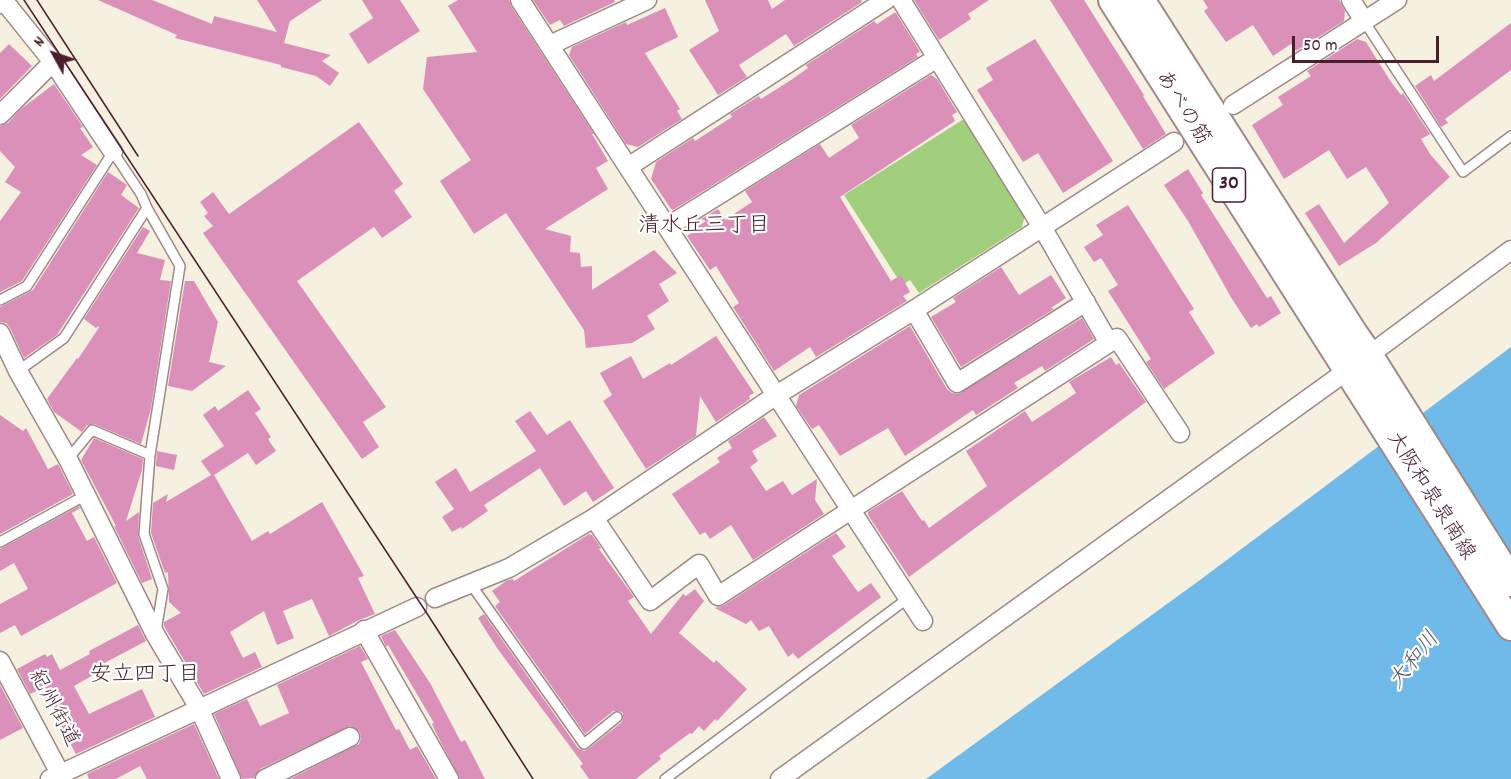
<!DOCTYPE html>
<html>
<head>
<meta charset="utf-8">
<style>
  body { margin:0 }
  #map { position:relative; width:1511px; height:779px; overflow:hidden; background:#f5f0e0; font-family:Dekko,sans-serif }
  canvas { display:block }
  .north { position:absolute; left:24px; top:24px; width:60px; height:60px; -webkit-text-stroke:4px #fff; paint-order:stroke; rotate:310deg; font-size:16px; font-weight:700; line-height:24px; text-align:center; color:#4a1f2b }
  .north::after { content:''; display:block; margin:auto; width:21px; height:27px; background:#4a1f2b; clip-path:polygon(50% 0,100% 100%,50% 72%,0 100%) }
  .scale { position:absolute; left:1292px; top:36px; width:147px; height:27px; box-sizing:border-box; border:3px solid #4a1f2b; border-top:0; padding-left:8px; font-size:18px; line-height:21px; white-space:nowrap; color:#4a1f2b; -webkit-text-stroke:4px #fff; paint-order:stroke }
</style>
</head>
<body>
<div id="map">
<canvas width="1511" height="779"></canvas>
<div class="north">N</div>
<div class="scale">50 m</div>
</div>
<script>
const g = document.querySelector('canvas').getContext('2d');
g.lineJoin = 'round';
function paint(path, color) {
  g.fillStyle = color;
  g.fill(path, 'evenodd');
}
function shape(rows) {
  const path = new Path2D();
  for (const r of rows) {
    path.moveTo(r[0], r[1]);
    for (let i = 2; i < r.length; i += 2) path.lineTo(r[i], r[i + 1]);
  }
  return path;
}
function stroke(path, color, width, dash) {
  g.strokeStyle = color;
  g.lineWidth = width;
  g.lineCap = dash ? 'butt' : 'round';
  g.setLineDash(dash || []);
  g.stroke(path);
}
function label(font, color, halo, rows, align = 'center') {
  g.font = font + ' Dekko,"Klee One",sans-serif';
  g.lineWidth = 4.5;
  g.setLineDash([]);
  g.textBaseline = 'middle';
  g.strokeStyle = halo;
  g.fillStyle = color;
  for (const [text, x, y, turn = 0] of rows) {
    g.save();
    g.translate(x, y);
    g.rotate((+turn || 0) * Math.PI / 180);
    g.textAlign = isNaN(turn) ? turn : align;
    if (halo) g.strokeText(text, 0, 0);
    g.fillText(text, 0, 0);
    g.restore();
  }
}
paint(shape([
  [967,117,1026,210,1022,227,919,293,910,280,902,285,844,195]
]), '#a1cf7d');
paint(shape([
  [1511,347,1511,779,926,779,1200,580]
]), '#70bae9');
paint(shape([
  [98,0,152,0,212,24,214,16,277,32,257,0,322,0,290,21,284,43,331,55,322,61,339,73,330,86,316,76,281,67,281,65,175,38,177,35],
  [362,0,400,0,420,31,368,64,349,34,373,18],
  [458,0,509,0,511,6,594,134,592,134,608,161,596,168,608,189,545,229,571,236,570,252,580,253,581,267,592,266,592,290,654,250,677,273,659,284,669,301,647,316,655,329,632,343,586,348,584,330,506,213,474,234,440,181,471,160,423,89,427,57,477,52,448,6],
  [533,0,614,0,615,2,564,26,560,20,550,25],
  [705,0,768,0,772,9,785,0,861,0,862,2,794,46,786,34,739,65,747,77,718,95,689,50,719,31],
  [914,0,989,0,968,14,971,19,939,40],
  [1050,0,1084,0,1144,95,1143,96,1166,134,1143,149],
  [1203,0,1339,0,1345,11,1344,21,1296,51,1291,44,1273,56,1253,25,1226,42,1204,11,1208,8],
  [665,8,678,37,645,53,680,109,677,111,682,119,638,147,626,144,569,55,572,47,626,22,627,25],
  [894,13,896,13,920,52,916,54,918,57,673,210,671,209,651,179,656,162,693,138,695,141,732,117,730,114,759,96,761,99,791,80,808,68,806,65,874,21,877,24],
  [1511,23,1511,70,1445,119,1448,123,1441,127,1415,86,1431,75,1434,81],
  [1035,39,1113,161,1063,193,1038,153,1023,162,977,90,993,80,986,68],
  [1357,39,1366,42,1391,82,1401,95,1403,93,1430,134,1421,139,1430,154,1450,177,1376,243,1339,266,1305,213,1319,204,1344,243,1389,203,1366,167,1347,179,1329,150,1284,179,1252,125,1283,105,1278,97,1311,76,1307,71],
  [9,44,32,66,0,99,0,53],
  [931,75,937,79,957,112,952,115,955,121,840,197,891,281,901,275,910,292,903,296,907,301,816,357,810,347,774,371,733,307,739,303,716,266,710,270,687,236,691,233,690,231,706,221,701,219,718,209,725,220,752,202,745,191,820,144,829,158,859,138,851,125],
  [54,84,83,127,80,128,93,147,81,155,97,165,22,281,0,292,0,221,21,192,5,182,15,167,0,151,0,126,8,123,21,109],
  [359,122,403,184,394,191,412,217,382,238,374,227,297,281,386,407,363,422,379,447,362,459,203,233,213,226,204,216,208,213,200,202,213,192,229,214],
  [1188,169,1203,193,1201,195,1267,298,1271,296,1281,313,1259,327,1257,324,1251,328,1232,299,1188,221,1164,185],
  [108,172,127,185,121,195,139,208,57,335,24,358,10,328,6,323,0,322,0,307,33,290],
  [1128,205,1194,309,1189,312,1215,353,1164,389,1146,362,1151,359,1108,291,1118,285,1101,258,1094,262,1084,247,1103,235,1096,225],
  [143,227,150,231,137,253,165,260,160,280,171,281,151,408,141,444,94,424,87,425,82,432,54,412,47,399,77,358,78,359,98,329,99,326,96,328,84,319],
  [1001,267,1019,295,1051,275,1066,298,1051,308,1054,309,961,367,931,317,956,302,953,298],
  [185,281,194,281,218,322,209,362,226,366,192,391,168,386],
  [1082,318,1094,339,1045,371,1042,366,1014,383,1018,388,976,415,973,410,905,456,888,428,840,456,819,425,812,429,796,406,799,395,910,326,947,389,952,393,958,394],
  [716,336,754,393,749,396,750,399,716,422,700,396,696,436,646,469,603,401,612,395,600,373,631,356,643,379,670,363,671,365],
  [1111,357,1116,365,1119,363,1146,402,909,577,868,515,868,512,902,491,922,521,924,520,929,528,987,486,966,451,1025,411,1032,422,1076,393,1069,382],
  [248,390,261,409,255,413,271,437,268,439,276,451,256,465,248,453,214,475,252,541,268,531,270,534,322,502,364,576,358,578,375,614,359,620,329,636,312,599,283,611,294,638,277,645,264,611,230,632,243,658,255,652,262,667,204,694,164,626,164,622,181,613,169,602,168,572,165,573,151,533,153,503,168,494,166,502,211,475,201,461,224,446,203,415,215,406,218,411],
  [530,411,547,435,570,420,614,488,593,502,586,491,564,506,540,468,484,505,488,511,462,529,461,527,452,532,442,517,454,509,435,482,456,468,470,492,536,451,515,421],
  [0,415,23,431,26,428,48,469,58,464,73,494,0,534],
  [764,417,777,436,752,451,758,461,750,467,766,491,783,481,792,495,817,479,815,500,824,514,753,560,731,525,710,539,705,532,700,535,672,494,720,462,717,458,732,448,728,441],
  [94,438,143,459,142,470,126,521,139,512,138,536,152,579,142,583,114,526,116,526,81,460],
  [157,451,177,455,174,470,156,466],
  [79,506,80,508,72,513,87,541,94,537,117,583,21,636,15,625,0,633,0,604,28,589,14,563,0,571,0,549],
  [836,533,846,547,832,556,858,592,871,583,881,597,798,659,793,653,788,657,769,626,759,631,751,620,746,624,715,608,724,605],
  [589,534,592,535,601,548,599,549,634,597,628,601,651,634,683,594,686,596,695,589,704,601,679,633,714,663,716,660,747,689,717,721,715,719,704,731,699,726,692,734,690,733,659,756,661,759,636,779,589,779,580,766,583,764,497,648,478,618,484,614,578,748,584,751,588,749,622,722,623,713,619,711,613,711,585,734,495,606,500,602,492,591,506,581,513,579,514,581],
  [138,625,146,641,93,669,95,674,74,686,89,714,142,689,155,717,76,754,41,689,30,694,17,669,45,654,47,657,52,654,60,670,90,654,89,651],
  [395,630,430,683,461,742,465,740,485,779,460,779,437,735,432,724,434,723,388,645,386,647,381,636],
  [360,646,368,659,361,662,396,730,399,729,410,750,417,746,436,779,290,779,359,744,361,738,360,732,350,726,260,769,254,778,242,779,214,714,247,699,260,726,289,713,277,685],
  [0,685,23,728,0,740],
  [194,724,219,779,147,779,140,766,116,779,89,779,87,774]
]), '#db90ba');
const service = shape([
  [1364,21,1463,172,1511,136],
  [0,300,27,286,113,152,141,194,147,208,180,266,150,455,144,534,163,589,156,631],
  [18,371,64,338,147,208],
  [68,459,92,430,150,455],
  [0,542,86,495],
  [470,583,584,744,617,717],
  [665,779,907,599]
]);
const minor = shape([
  [520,0,628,167,886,0],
  [901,0,1042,227,1109,343,1117,338,1180,433],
  [1351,0,1364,21],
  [0,4,4,1,53,62,113,152],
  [550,45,647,0],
  [1233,105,1397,0],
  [0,115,53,62],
  [628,167,923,621],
  [667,227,937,58],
  [914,310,957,383,1086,302],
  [0,333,18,371,68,459,155,634,199,708,231,779],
  [594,518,650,601,699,564,718,596,1109,343],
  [435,598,509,568,594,518,775,396,914,310,1174,142],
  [364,630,449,779],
  [0,661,63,779],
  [50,779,417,607],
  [265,779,350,737],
  [780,779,1380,347,1511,250]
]);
const primary = shape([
  [1113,0,1511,626],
  [1140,0,1354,335,1368,355,1511,582]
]);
stroke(service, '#a08886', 12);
stroke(minor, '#a08886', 21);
stroke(primary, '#a08886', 32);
stroke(service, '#fff', 9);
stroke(minor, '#fff', 18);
stroke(primary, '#fff', 28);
stroke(shape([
  [24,0,428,615,533,779],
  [37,0,138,156]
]), '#4a1f2b', 1.5);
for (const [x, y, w] of [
  [1229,185,33]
]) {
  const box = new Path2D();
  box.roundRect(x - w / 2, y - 17, w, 34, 4.5);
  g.fillStyle = '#fff';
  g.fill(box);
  stroke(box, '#4a1f2b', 1.5);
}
label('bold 20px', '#4a1f2b', null, [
  ["30",1229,185]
]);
label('21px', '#4a1f2b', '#fff', [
  ["あべの筋",1181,109,58],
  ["大阪和泉泉南線",1429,497,58],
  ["紀州街道",52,709,62]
]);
label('22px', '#4a1f2b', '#fff', [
  ["清水丘三丁目",704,228],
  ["安立四丁目",145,677]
]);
label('italic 22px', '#57556e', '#fff', [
  ["大和川",1416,662,-51]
]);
</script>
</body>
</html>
